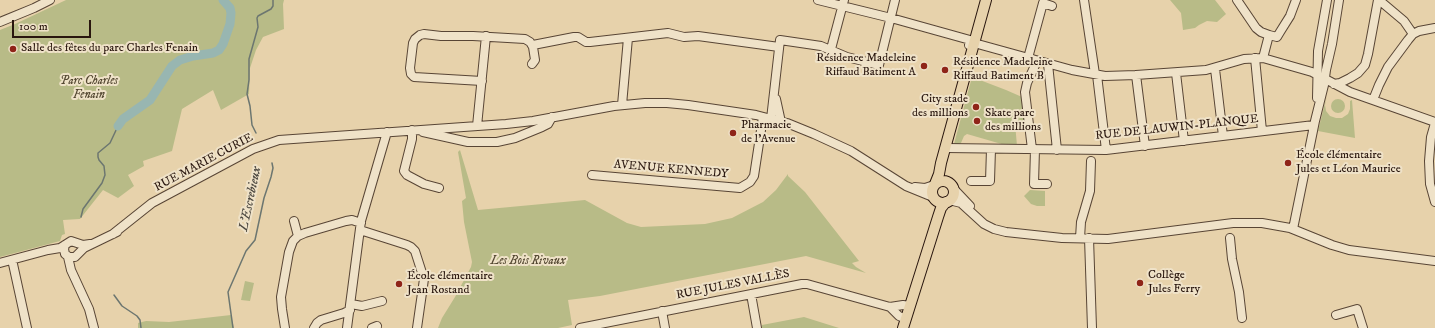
<!DOCTYPE html>
<html>
<head>
<meta charset="utf-8">
<style>
  body { margin:0 }
  #map { position:relative; width:1435px; height:328px; overflow:hidden; background:#e7d2ab; font-family:"IM FELL DW Pica",serif }
  canvas { display:block }
  .scale { position:absolute; left:12px; top:20px; width:79px; height:18px; box-sizing:border-box; border:2px solid #29160e; border-top:0; padding-left:5px; font-size:12px; line-height:14px; white-space:nowrap; color:#29160e; -webkit-text-stroke:3px #efe2c8; paint-order:stroke }
</style>
</head>
<body>
<div id="map">
<canvas width="1435" height="328"></canvas>
<div class="scale">100 m</div>
</div>
<script>
const g = document.querySelector('canvas').getContext('2d');
g.lineJoin = 'round';
function paint(path, color) {
  g.fillStyle = color;
  g.fill(path, 'evenodd');
}
function shape(rows) {
  const path = new Path2D();
  for (const r of rows) {
    if (r.length === 3) {
      path.moveTo(r[0] + r[2], r[1]);
      path.arc(r[0], r[1], r[2], 0, 2 * Math.PI);
      continue;
    }
    path.moveTo(r[0], r[1]);
    for (let i = 2; i < r.length; i += 2) path.lineTo(r[i], r[i + 1]);
  }
  return path;
}
function stroke(path, color, width, dash) {
  g.strokeStyle = color;
  g.lineWidth = width;
  g.lineCap = dash ? 'butt' : 'round';
  g.setLineDash(dash || []);
  g.stroke(path);
}
function label(font, color, halo, rows, align = 'center') {
  g.font = font + ' "IM FELL DW Pica",serif';
  g.lineWidth = 4;
  g.setLineDash([]);
  g.textBaseline = 'middle';
  g.strokeStyle = halo;
  g.fillStyle = color;
  for (const [text, x, y, turn = 0] of rows) {
    g.save();
    g.translate(x, y);
    g.rotate((+turn || 0) * Math.PI / 180);
    g.textAlign = isNaN(turn) ? turn : align;
    if (halo) g.strokeText(text, 0, 0);
    g.fillText(text, 0, 0);
    g.restore();
  }
}
paint(shape([
  [66,0,284,0,283,4,284,29,263,37,256,50,250,68,249,94,221,110,213,90,182,109,172,151,143,161,144,166,128,175,134,186,118,198,103,190,80,219,63,220,65,234,62,235,60,241,0,257,0,30,15,24],
  [1170,0,1215,0,1226,14,1217,22,1207,21,1199,25,1195,28,1183,30,1181,13],
  [972,77,1006,90,1022,97,1026,121,1015,123,1017,146,1005,145,967,134,964,136,961,143,957,145,954,144],
  [1327,95,1325,105,1326,111,1330,116,1336,118,1342,118,1348,114,1350,109,1350,101,1352,100,1355,138,1318,131],
  [1338,106,7],
  [460,150,478,210,585,200,627,223,641,227,705,224,732,218,763,202,776,190,788,174,788,176,805,192,859,261,852,263,856,267,866,273,806,256,600,296,568,300,572,325,558,328,438,328,442,318,455,297,471,267,472,262,464,222,462,201,466,198,458,152],
  [1030,190,1045,191,1045,206,1037,206,1031,204,1024,196],
  [245,281,254,283,250,301,241,300],
  [231,315,234,328,138,328,138,323,146,321,169,322],
  [804,317,839,328,762,328,762,325]
]), '#b8bb87');
stroke(shape([
  [256,133,252,125,250,106,247,94,249,80,249,59,258,27,257,18,258,16,271,9,273,6,273,0],
  [81,217,83,209,102,183,105,175,104,166,99,160,98,157,98,153,110,143,118,126],
  [114,295,122,306,137,316,140,320,141,328],
  [233,328,228,292,246,251,255,240,264,198,271,177,273,168,272,163]
]), '#6c7670', 1.5);
stroke(shape([
  [118,126,123,119,150,100,172,66,180,60,193,56,213,53,219,50,223,44,230,24,231,13,230,8,223,0]
]), '#98b6b1', 9);
const minor = shape([
  [818,0,891,18,970,40,969,45,973,46],
  [1084,0,1095,74],
  [1237,0,1256,28,1261,32,1269,35],
  [1379,0,1404,21,1413,34],
  [0,22,34,8,50,0],
  [974,43,1072,70,1105,76,1136,75,1206,70,1244,59,1263,58,1312,72,1350,92,1435,122],
  [533,45,574,37,578,37,586,42,590,42,668,33,684,37,698,36,779,47],
  [831,49,844,0],
  [1028,58,1043,3,1052,6],
  [1255,58,1262,131],
  [1263,58,1269,35,1277,37,1280,32,1290,16,1296,0],
  [1048,64,1057,150],
  [1215,69,1223,136],
  [1176,73,1184,141],
  [1097,75,1106,150],
  [1136,75,1145,146],
  [482,81,414,77,411,74,410,68,413,43,415,39,420,35,424,34,441,36,473,36,525,39,530,42,533,47,535,60,532,64],
  [1334,84,1340,83,1350,78,1358,73,1365,65,1368,54,1378,0],
  [1317,98,1318,51,1327,0],
  [776,99,781,122],
  [1373,100,1379,85,1388,67,1408,40,1413,34,1419,31,1435,28],
  [622,105,628,38],
  [771,119,780,40,821,46,847,57,879,65,895,0],
  [1435,123,1431,137,1429,161,1430,184,1435,202],
  [477,126,486,36],
  [412,130,412,139,404,171,407,175,424,184,439,188],
  [423,132,468,142,497,142,515,138,542,127,548,124,552,117],
  [946,148,1106,150,1314,125],
  [1032,149,1025,92,1027,83,1037,61],
  [1035,149,1034,184,1047,184],
  [592,175,740,188,750,182,754,176,763,117],
  [971,181,990,181,991,149],
  [915,187,925,188,934,185],
  [952,187,970,206],
  [949,200,961,203,984,224,994,229,1006,232,1062,238,1108,239,1233,223,1262,223,1290,228,1332,245,1349,250,1435,261],
  [294,221,298,236],
  [1293,229,1315,121,1324,85,1326,70,1332,44,1339,0],
  [360,230,407,245,411,247,415,251,424,279,417,328],
  [113,234,152,203,253,149,279,140,506,124,533,121,614,106,645,103,667,103,688,105,756,115,787,123,814,134,851,151,906,186,933,197],
  [1080,238,1081,222,1090,191,1091,161],
  [1089,238,1092,328],
  [1230,238,1232,259,1239,292,1242,318],
  [65,245,64,249,65,254,69,257,75,257,84,248,117,232],
  [68,257,71,270,89,309,94,328],
  [0,263,48,250,60,248,71,241,83,245,90,244],
  [13,264,27,328],
  [751,294,757,328],
  [351,304,362,306,382,301],
  [890,307,899,316,906,319],
  [662,311,665,328],
  [1336,315,1357,309,1363,328],
  [285,328,282,309,281,297,289,252,293,241,298,236,305,233,346,221,352,220,361,223],
  [314,328,317,323,321,320,344,313,350,310],
  [347,328,361,221,387,132],
  [372,328,377,326],
  [580,328,802,284,807,284,890,307,903,305,910,306]
]);
const major = shape([
  [943,192,11],
  [935,184,939,174,941,163,986,0],
  [903,328,938,217,941,208,946,202]
]);
stroke(minor, '#584535', 10);
stroke(major, '#29160e', 12);
stroke(minor, '#efe2c8', 8);
stroke(major, '#e7d2ab', 10);
for (const [x, y, r, color] of [
  [13,49,4,"#8f2418"],
  [924,66,4,"#8f2418"],
  [945,70,4,"#8f2418"],
  [976,107,4,"#8f2418"],
  [977,121,4,"#8f2418"],
  [733,133,4,"#8f2418"],
  [1288,163,4,"#8f2418"],
  [1140,283,4,"#8f2418"],
  [399,284,4,"#8f2418"]
]) {
  const dot = new Path2D();
  dot.arc(x, y, r, 0, 2 * Math.PI);
  g.fillStyle = color;
  g.fill(dot);
  stroke(dot, '#efe2c8', 1.5);
}
label('12px', '#29160e', '#efe2c8', [
  ["Salle des fêtes du parc Charles Fenain",21,49],
  ["Résidence Madeleine",916,59,"right"],
  ["Riffaud Batiment A",916,73,"right"],
  ["Résidence Madeleine",953,63],
  ["Riffaud Batiment B",953,77],
  ["City stade",968,100,"right"],
  ["des millions",968,114,"right"],
  ["Skate parc",985,114],
  ["des millions",985,128],
  ["Pharmacie",741,126],
  ["de l'Avenue",741,140],
  ["École élémentaire",1296,156],
  ["Jules et Léon Maurice",1296,170],
  ["Collège",1148,276],
  ["Jules Ferry",1148,290],
  ["École élémentaire",407,277],
  ["Jean Rostand",407,291]
], 'left');
label('italic 12px', '#544832', '#efe2c8', [
  ["Parc Charles",89,82],
  ["Fenain",89,96],
  ["Les Bois Rivaux",528,262]
]);
label('12px', '#29160e', '#efe2c8', [
  ["RUE DE LAUWIN-PLANQUE",1177,128,-6],
  ["RUE MARIE CURIE",204,163,-28],
  ["AVENUE KENNEDY",671,170,5],
  ["RUE JULES VALLÈS",733,285,-11]
]);
label('italic 13px', '#4a463f', '#efe2c8', [
  ["L'Escrebieux",251,199,-78]
]);
</script>
</body>
</html>
